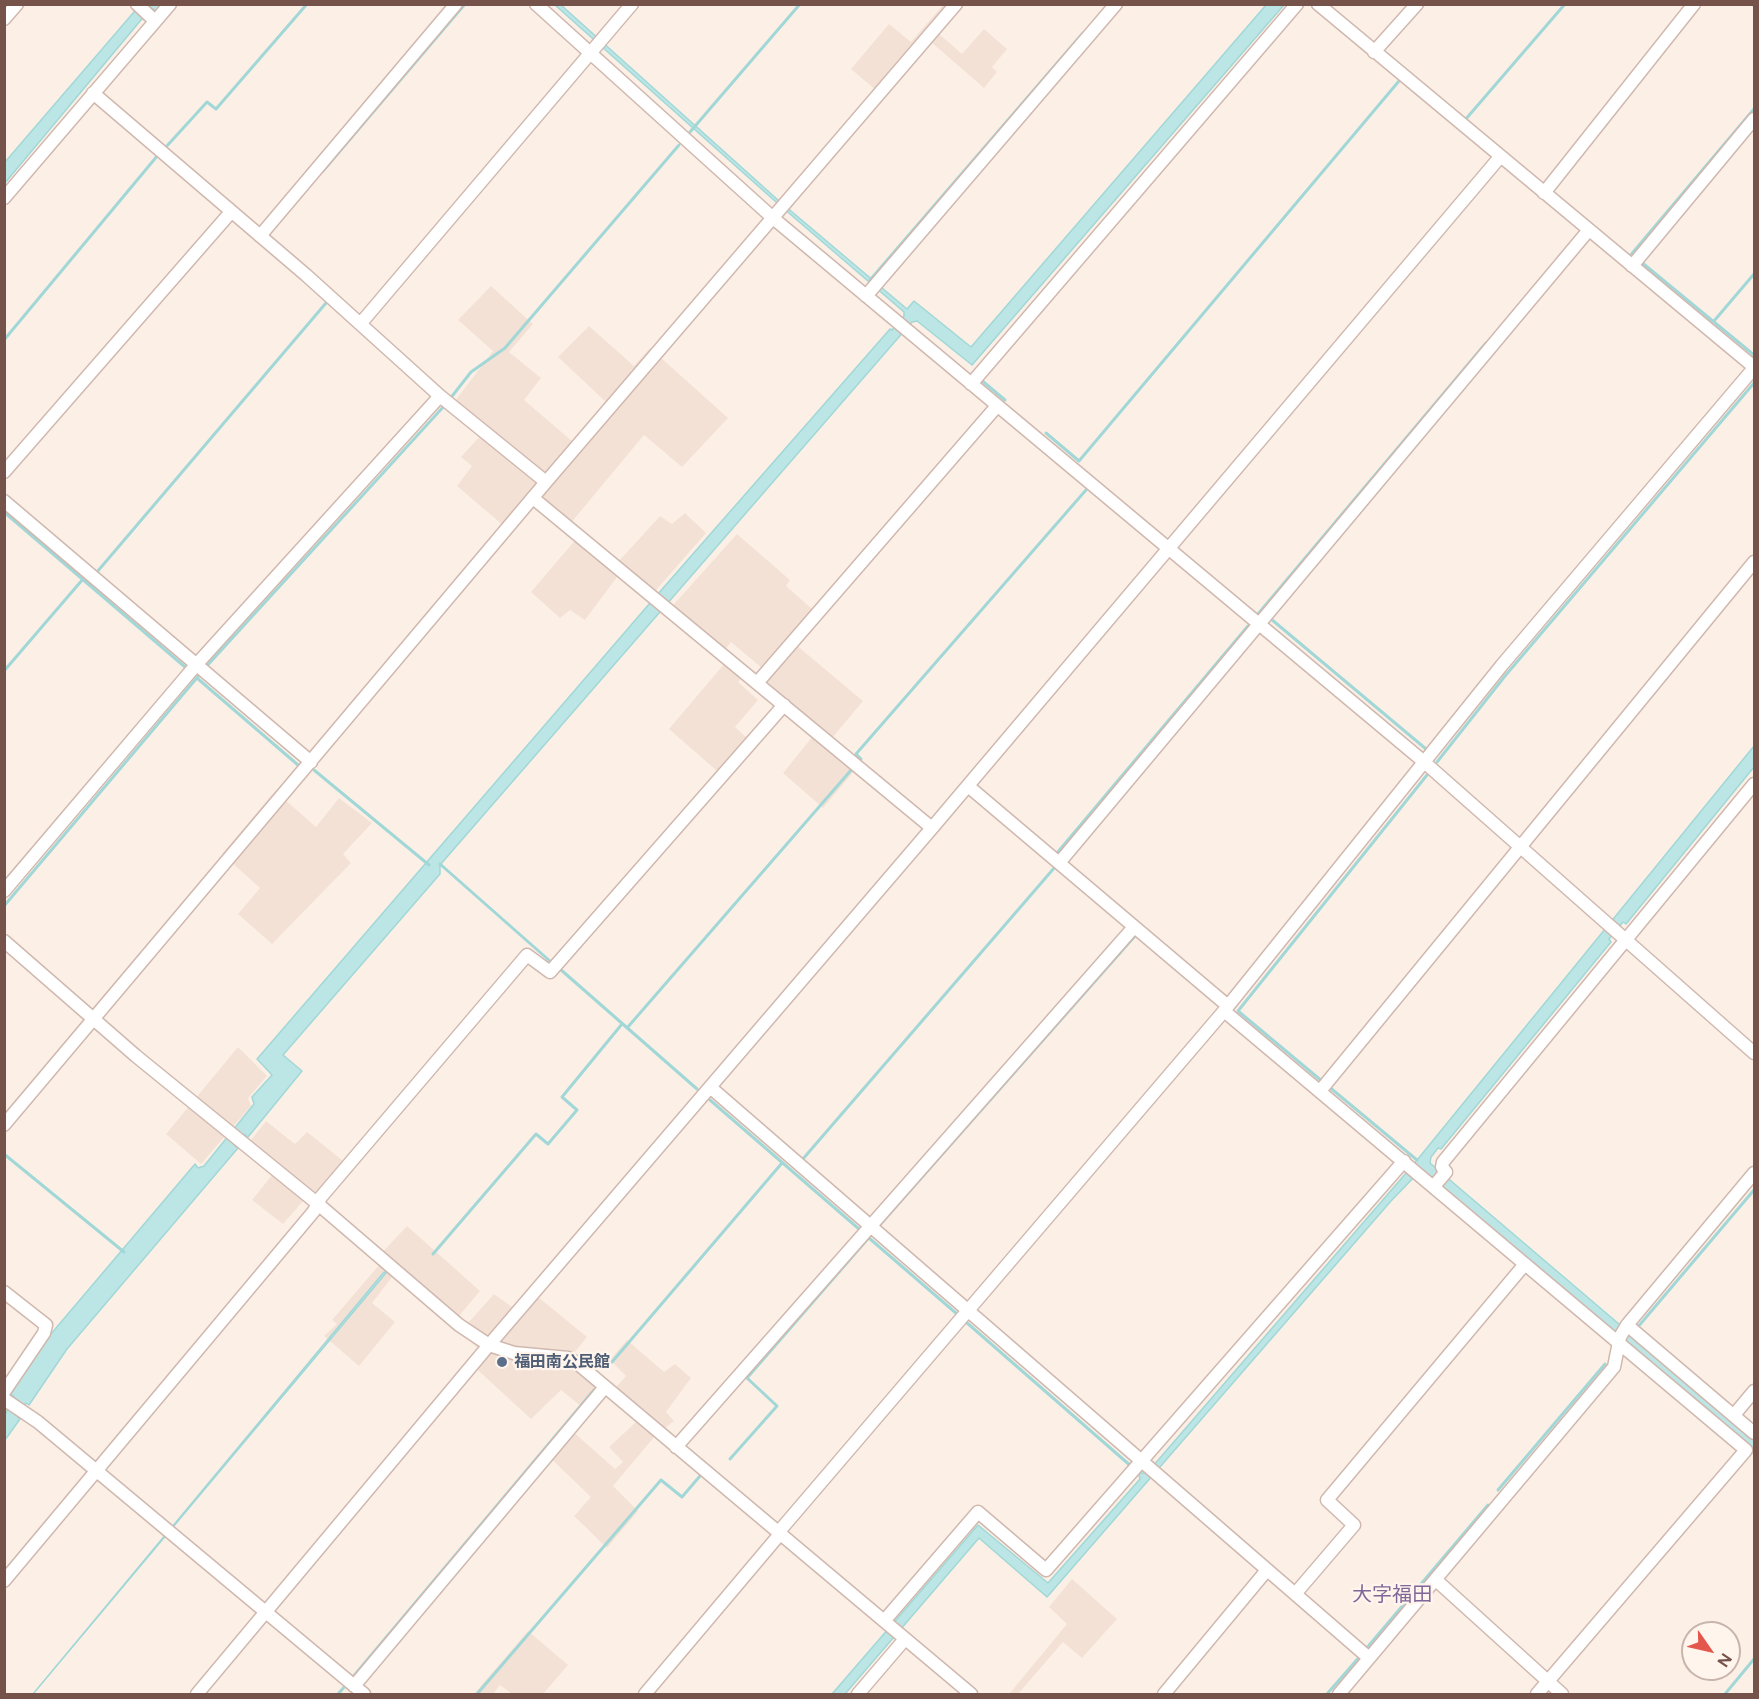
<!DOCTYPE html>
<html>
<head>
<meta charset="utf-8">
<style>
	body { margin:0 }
	#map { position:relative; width:1759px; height:1699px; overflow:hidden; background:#fcf0e6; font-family:Figtree,sans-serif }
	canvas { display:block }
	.frame { position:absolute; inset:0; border:6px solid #75534b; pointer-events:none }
	.north { position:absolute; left:1681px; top:1621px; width:60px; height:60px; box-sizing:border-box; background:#fff5ed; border:2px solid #c8b4ac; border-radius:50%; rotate:124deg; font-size:16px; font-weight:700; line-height:24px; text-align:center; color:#75534b }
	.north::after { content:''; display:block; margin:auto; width:21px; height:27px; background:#e4574d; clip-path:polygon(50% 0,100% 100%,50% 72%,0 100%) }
</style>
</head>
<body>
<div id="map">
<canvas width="1759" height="1699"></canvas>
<div class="frame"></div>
<div class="north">N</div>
</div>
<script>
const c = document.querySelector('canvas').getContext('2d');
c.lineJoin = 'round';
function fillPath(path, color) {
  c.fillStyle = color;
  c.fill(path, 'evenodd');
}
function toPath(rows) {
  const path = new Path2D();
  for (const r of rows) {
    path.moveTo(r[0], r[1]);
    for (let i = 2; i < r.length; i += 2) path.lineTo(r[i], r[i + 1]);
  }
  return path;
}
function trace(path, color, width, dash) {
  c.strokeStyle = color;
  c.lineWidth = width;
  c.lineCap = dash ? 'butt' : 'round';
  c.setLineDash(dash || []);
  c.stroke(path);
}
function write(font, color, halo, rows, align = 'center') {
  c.font = font + ' Figtree,"Noto Sans JP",sans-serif';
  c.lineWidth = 4.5;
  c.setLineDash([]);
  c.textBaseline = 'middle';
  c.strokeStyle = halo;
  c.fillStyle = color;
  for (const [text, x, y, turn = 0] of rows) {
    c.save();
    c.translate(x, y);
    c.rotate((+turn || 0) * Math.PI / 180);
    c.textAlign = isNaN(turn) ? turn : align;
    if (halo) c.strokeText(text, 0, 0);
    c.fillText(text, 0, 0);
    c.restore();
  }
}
fillPath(toPath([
	[943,5,963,5,938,33,962,54,984,29,1007,49,992,67,997,72,984,88,931,42,884,97,851,69,889,24,911,42],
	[491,286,533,324,509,352,541,378,524,400,572,441,606,402,558,357,589,326,634,366,650,348,728,418,682,467,644,435,565,530,534,505,511,532,457,486,472,466,461,457,480,436,449,409,493,351,458,320],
	[685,513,706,533,650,597,620,573,585,620,570,610,560,618,531,592,583,531,619,561,660,516,672,524],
	[737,534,790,580,786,586,820,616,795,644,863,701,832,738,861,763,823,808,783,773,813,736,750,683,762,668,731,642,724,651,748,671,738,682,758,700,735,727,755,745,725,778,669,729,725,663,667,612],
	[275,791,316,827,339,798,372,823,343,854,351,863,272,944,238,914,260,888,222,854],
	[238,1047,267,1076,248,1098,251,1106,201,1164,166,1134],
	[266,1121,295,1144,307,1132,352,1168,325,1202,304,1200,283,1224,252,1200,273,1174,244,1149],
	[407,1226,480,1291,459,1316,468,1323,494,1294,515,1309,532,1292,587,1337,573,1354,603,1382,582,1407,561,1390,531,1419,469,1362,479,1349,393,1276,372,1303,395,1322,359,1366,324,1336,337,1324,332,1320,380,1264,375,1260],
	[627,1340,664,1372,675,1364,691,1378,666,1412,674,1421,655,1436,613,1486,638,1511,607,1548,574,1516,591,1497,544,1452,570,1429,615,1469,623,1462,609,1447,636,1422,607,1397,626,1376,610,1360],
	[1072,1579,1117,1619,1082,1658,1063,1642,1018,1694,1009,1694,1067,1624,1049,1607],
	[528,1631,568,1665,543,1694,512,1694,500,1685,493,1694,474,1694]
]), '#f4e1d5');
const water = toPath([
	[140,5,161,5,156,11,151,8,5,183,5,162,140,5],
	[555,5,561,5,778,200,907,309,914,301,971,347,1266,5,1284,5,972,365,917,321,912,322,440,865,440,874,283,1055,302,1071,248,1137,244,1134,241,1136,234,1145,238,1148,67,1349,29,1405,26,1403,17,1416,20,1419,5,1440,5,1414,15,1398,10,1393,45,1341,195,1164,198,1168,204,1166,254,1104,252,1097,272,1075,257,1059,650,603,890,329,892,330,904,316,904,312,776,202,555,5],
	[1754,746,1754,767,1626,924,1623,922,1609,939,1611,942,1441,1149,1438,1148,1431,1157,1430,1163,1754,1439,1754,1454,1627,1345,1627,1342,1613,1330,1421,1170,1391,1201,1047,1597,979,1538,845,1694,832,1694,978,1525,1048,1583,1140,1479,1139,1475,1128,1465,1130,1463,1141,1473,1146,1473,1153,1466,1413,1165,1754,746],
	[384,1272,386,1273,33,1694,384,1272]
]);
fillPath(water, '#bbe6e5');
trace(water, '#a1d7d7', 1.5);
trace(toPath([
	[1753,4,1754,6],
	[1465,120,1565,4],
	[690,132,800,4],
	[165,148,207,102,216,109,307,4],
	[323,171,465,4],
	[1628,256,1629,257,1754,109],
	[1640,261,1754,355],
	[870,280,1083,33],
	[1714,321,1754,274],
	[4,340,158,155],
	[980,379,1005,400],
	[449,400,471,372,505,348,679,145],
	[1046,433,1079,461,1399,81],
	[4,512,185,667],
	[97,572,326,303],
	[1258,614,1486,343],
	[1271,619,1426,749],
	[205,668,445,405],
	[4,671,83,579],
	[197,678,298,765],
	[861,759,856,754,1086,490],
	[1437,762,1505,676,1754,383],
	[314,770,429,865],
	[1057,853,1248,626],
	[440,864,551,962],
	[4,906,201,673],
	[560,969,697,1089],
	[627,1028,852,769],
	[1323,1082,1238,1011,1427,775],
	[1328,1086,1417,1160],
	[710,1100,859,1229],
	[4,1154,124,1252],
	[802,1160,1055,867],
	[878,1227,1135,936],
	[869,1238,957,1314],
	[433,1254,536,1134,548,1144,577,1110,562,1097,622,1024],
	[966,1322,1132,1467],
	[1637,1328,1754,1190],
	[612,1362,782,1163],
	[730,1459,777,1406,747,1378,872,1234],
	[1498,1490,1605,1364],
	[1365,1650,1488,1505],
	[352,1678,594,1390],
	[338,1694,346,1685],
	[477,1694,661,1480,682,1497,700,1476],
	[1327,1694,1361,1655],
	[1725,1694,1754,1659]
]), '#a1d7d7', 3);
const minor = toPath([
	[137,4,155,21],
	[536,4,773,218,1423,761,1754,1053],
	[1318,4,1754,367],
	[4,19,17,4],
	[1374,52,1417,4],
	[93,93,306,275,440,396,546,482],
	[1544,193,1694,4],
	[4,198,170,4],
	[260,236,456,4],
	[1632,266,1754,119],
	[866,296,1116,4],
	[361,323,632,4],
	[971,384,1297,4],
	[4,472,231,212],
	[533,498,932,828],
	[4,501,311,762],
	[757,683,997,406],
	[968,786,1228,1006],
	[1059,863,1588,231],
	[4,891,196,665,440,396],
	[4,941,136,1056,318,1204,459,1325,489,1345,514,1353,568,1358,577,1363,971,1694],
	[1224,1011,1746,1450,1537,1694],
	[710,1087,1369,1658],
	[1320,1091,1754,562],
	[4,1125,546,482,956,4],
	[1434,1186,1446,1172,1442,1167,1443,1162,1754,784],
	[4,1292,46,1325,44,1333,4,1392],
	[1627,1325,1754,1433],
	[4,1399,38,1422,364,1694],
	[1734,1415,1754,1391],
	[676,1447,1134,927],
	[1436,1580,1562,1694],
	[4,1581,314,1211,321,1197,527,955,550,972,784,705],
	[1295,1594,1354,1525,1327,1500,1525,1264],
	[884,1621,978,1512,1046,1570,1404,1161],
	[354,1686,605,1387],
	[197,1694,489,1345,932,828,1500,157],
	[645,1694,780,1534,782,1528,1224,1011,1502,665,1754,368],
	[858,1694,905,1639],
	[1164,1694,1267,1570],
	[1339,1694,1614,1367,1620,1337,1627,1325,1754,1173]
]);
trace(minor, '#d0b8af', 15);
trace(minor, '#fff', 12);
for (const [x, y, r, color] of [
	[502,1362,6,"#5c6f8a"]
]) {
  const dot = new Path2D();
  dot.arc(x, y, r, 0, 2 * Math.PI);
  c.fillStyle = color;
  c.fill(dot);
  trace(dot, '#fff5ed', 2);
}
write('bold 16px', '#4e5e75', '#fff5ed', [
	["福田南公民館",514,1362]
], 'left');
write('20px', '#806799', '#fff5ed', [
	["大字福田",1392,1595]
]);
</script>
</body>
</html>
